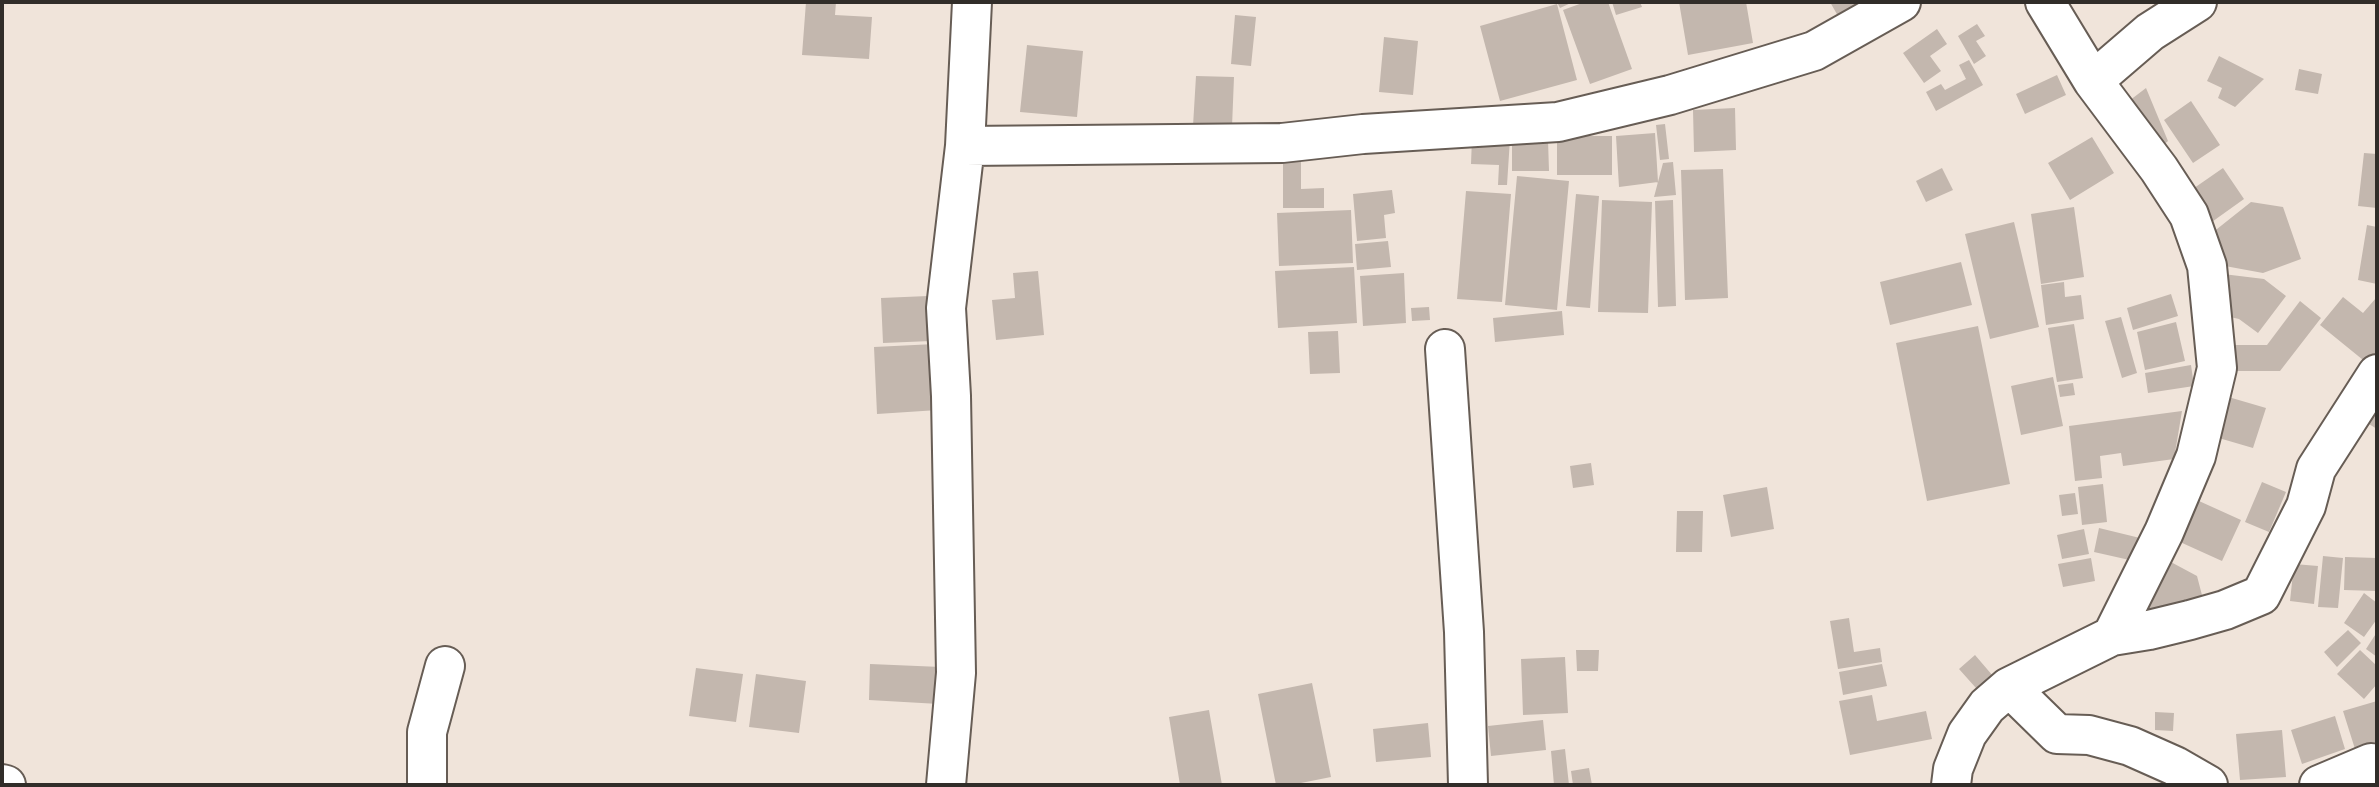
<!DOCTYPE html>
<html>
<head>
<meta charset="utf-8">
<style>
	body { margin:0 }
	#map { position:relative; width:2379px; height:787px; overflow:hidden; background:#f0e4da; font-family:Montserrat,sans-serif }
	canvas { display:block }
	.frame { position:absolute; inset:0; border:4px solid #312d29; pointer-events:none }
</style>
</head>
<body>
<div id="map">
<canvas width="2379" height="787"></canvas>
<div class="frame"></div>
</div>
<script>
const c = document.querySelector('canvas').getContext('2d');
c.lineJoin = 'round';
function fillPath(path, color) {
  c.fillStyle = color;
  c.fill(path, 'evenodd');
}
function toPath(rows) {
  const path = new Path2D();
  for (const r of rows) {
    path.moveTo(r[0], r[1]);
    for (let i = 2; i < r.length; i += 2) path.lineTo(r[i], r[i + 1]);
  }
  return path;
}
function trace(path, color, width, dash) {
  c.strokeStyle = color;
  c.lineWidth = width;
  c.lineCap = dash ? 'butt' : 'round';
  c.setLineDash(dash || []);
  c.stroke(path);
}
fillPath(toPath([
	[806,2,836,2,835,15,872,17,869,59,802,55],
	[1557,2,1573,2,1560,8],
	[1585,2,1608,2,1632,69,1590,84,1563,10],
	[1612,2,1640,2,1642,7,1616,15],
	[1679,2,1746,2,1753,43,1688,55],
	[1830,2,1862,2,1838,16],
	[1557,4,1577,80,1500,101,1480,26],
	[1235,15,1256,17,1251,66,1231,64],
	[1977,24,1985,36,1976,41,1986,56,1974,64,1958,36],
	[1937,29,1947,44,1930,56,1941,71,1924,83,1903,53],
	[1384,37,1418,41,1413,95,1379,92],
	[1027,45,1083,51,1077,117,1020,112],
	[2219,56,2264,79,2235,107,2218,98,2222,88,2207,81],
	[1969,60,1983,85,1936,111,1926,92,1941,84,1945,90,1966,79,1959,65],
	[2299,69,2322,74,2318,94,2295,90],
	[2057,75,2066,95,2025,114,2016,94],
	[1196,76,1234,77,1232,127,1193,126],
	[2146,88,2168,141,2155,152,2121,107],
	[2191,101,2220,145,2193,163,2164,120],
	[1735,108,1736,150,1694,152,1693,110],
	[1665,124,1669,159,1660,160,1656,125],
	[1655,133,1658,182,1619,187,1616,136],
	[1557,136,1612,136,1612,175,1557,175],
	[2092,137,2114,173,2070,200,2048,163],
	[1472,138,1510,139,1507,185,1498,185,1499,165,1471,164],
	[1512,140,1548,140,1549,171,1512,171],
	[2364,153,2377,154,2377,208,2358,206],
	[1283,159,1301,159,1301,189,1324,188,1324,208,1283,208],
	[1673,162,1676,195,1654,197,1663,163],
	[1942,168,1953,190,1926,202,1916,181],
	[2223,168,2244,199,2209,224,2187,193],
	[1723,169,1728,298,1685,300,1681,170],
	[1517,176,1569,181,1557,310,1505,305],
	[1392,190,1395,213,1384,215,1386,238,1357,241,1353,194],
	[1466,191,1511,194,1502,302,1457,299],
	[1576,194,1599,196,1590,308,1566,306],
	[1602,200,1652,202,1648,313,1598,312],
	[1673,200,1676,306,1658,307,1655,201],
	[2251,202,2283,207,2301,259,2263,273,2225,266,2212,233],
	[2074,207,2084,277,2041,284,2031,214],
	[1351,210,1353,263,1279,266,1277,213],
	[2014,222,2039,327,1990,339,1965,234],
	[2367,225,2377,227,2377,284,2358,280],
	[1388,241,1391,267,1357,270,1355,244],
	[1961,262,1972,305,1890,325,1880,282],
	[1354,267,1357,323,1278,328,1275,271],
	[1038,271,1044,335,996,340,992,300,1015,298,1013,273],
	[1404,273,1406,323,1363,326,1360,276],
	[2223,274,2264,279,2286,296,2258,333,2239,319,2230,317],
	[2064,282,2065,297,2081,295,2084,319,2046,325,2041,285],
	[2171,294,2178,316,2133,330,2127,308],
	[928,296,931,341,883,343,881,298],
	[2343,297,2363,313,2376,298,2377,299,2377,352,2368,364,2320,325],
	[2300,301,2321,318,2280,371,2232,371,2232,345,2267,345],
	[1429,307,1430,320,1412,321,1411,308],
	[1562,311,1564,335,1495,342,1493,318],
	[2121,317,2137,373,2122,378,2105,321],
	[2176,322,2185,361,2145,370,2137,332],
	[2074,324,2083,378,2057,382,2048,328],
	[1978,326,2010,484,1927,501,1896,343],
	[1338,331,1340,373,1310,374,1308,332],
	[935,344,938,410,877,414,874,347],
	[2191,365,2194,386,2148,393,2145,373],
	[2053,377,2063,426,2021,435,2011,386],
	[2073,383,2075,395,2060,397,2058,385],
	[2225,396,2266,408,2253,448,2212,436],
	[2377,400,2377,429,2364,421],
	[2182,411,2174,459,2123,466,2121,453,2100,456,2102,478,2075,481,2069,426],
	[1591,463,1594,485,1573,488,1570,466],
	[2262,482,2286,492,2269,532,2245,522],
	[2103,484,2107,522,2082,525,2078,487],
	[1767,487,1774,529,1731,537,1723,495],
	[2075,493,2078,514,2062,516,2059,495],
	[2199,501,2241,520,2222,561,2180,542],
	[1677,511,1703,511,1702,552,1676,552],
	[2099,528,2140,538,2134,561,2094,552],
	[2084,529,2089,554,2062,559,2057,535],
	[2323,556,2343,558,2338,608,2318,607],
	[2345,557,2377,558,2377,591,2344,590],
	[2091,558,2095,581,2063,587,2058,564],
	[2169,561,2197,576,2203,599,2136,618],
	[2294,564,2318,566,2314,604,2290,601],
	[2364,593,2377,603,2377,619,2364,637,2344,623],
	[1849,618,1854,652,1880,648,1882,662,1838,669,1830,621],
	[2348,630,2361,643,2337,667,2324,652],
	[2377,632,2377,657,2366,649],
	[1576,650,1599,650,1598,671,1577,671],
	[2360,650,2377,666,2377,684,2364,699,2337,674],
	[1975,655,1999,683,1984,697,1959,669],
	[1565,657,1568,713,1523,715,1521,659],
	[870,664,941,667,939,704,869,700],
	[1882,664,1887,686,1843,695,1839,672],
	[696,668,743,674,736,722,689,716],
	[756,674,806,681,799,733,749,727],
	[1312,683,1331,777,1291,785,1276,785,1258,694],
	[1872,695,1877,721,1926,711,1932,739,1850,755,1839,701],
	[2377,701,2377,742,2355,749,2343,711],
	[1209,710,1222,785,1180,785,1169,717],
	[2155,712,2174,713,2173,731,2155,730],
	[2335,716,2345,749,2302,764,2291,730],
	[1543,720,1546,750,1491,756,1488,726],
	[1428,723,1431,757,1376,762,1373,729],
	[2282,730,2286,777,2240,780,2236,734],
	[1565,749,1569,785,1554,785,1551,751],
	[1589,768,1592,785,1573,785,1571,771]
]), '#c3b7ae');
const minor = toPath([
	[2093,81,2150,32,2197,2],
	[965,146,1282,143,1363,134,1558,122,1670,95,1814,51,1901,2],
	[1445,349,1464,632,1468,785],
	[2112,636,2149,630,2190,620,2225,610,2261,595,2306,506,2316,469,2377,374],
	[2009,687,2057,734,2089,735,2130,746,2175,766,2208,785],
	[2,784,6,785],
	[427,785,427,732,445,666],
	[946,785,956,673,951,396,946,308,965,146,972,2],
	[1951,785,1953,769,1967,734,1987,706,2009,687,2112,636,2164,532,2196,456,2217,368,2207,266,2189,215,2159,169,2093,81,2045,2],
	[2319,785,2371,763,2377,783]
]);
trace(minor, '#675d55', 42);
trace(minor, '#fff', 38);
</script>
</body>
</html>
